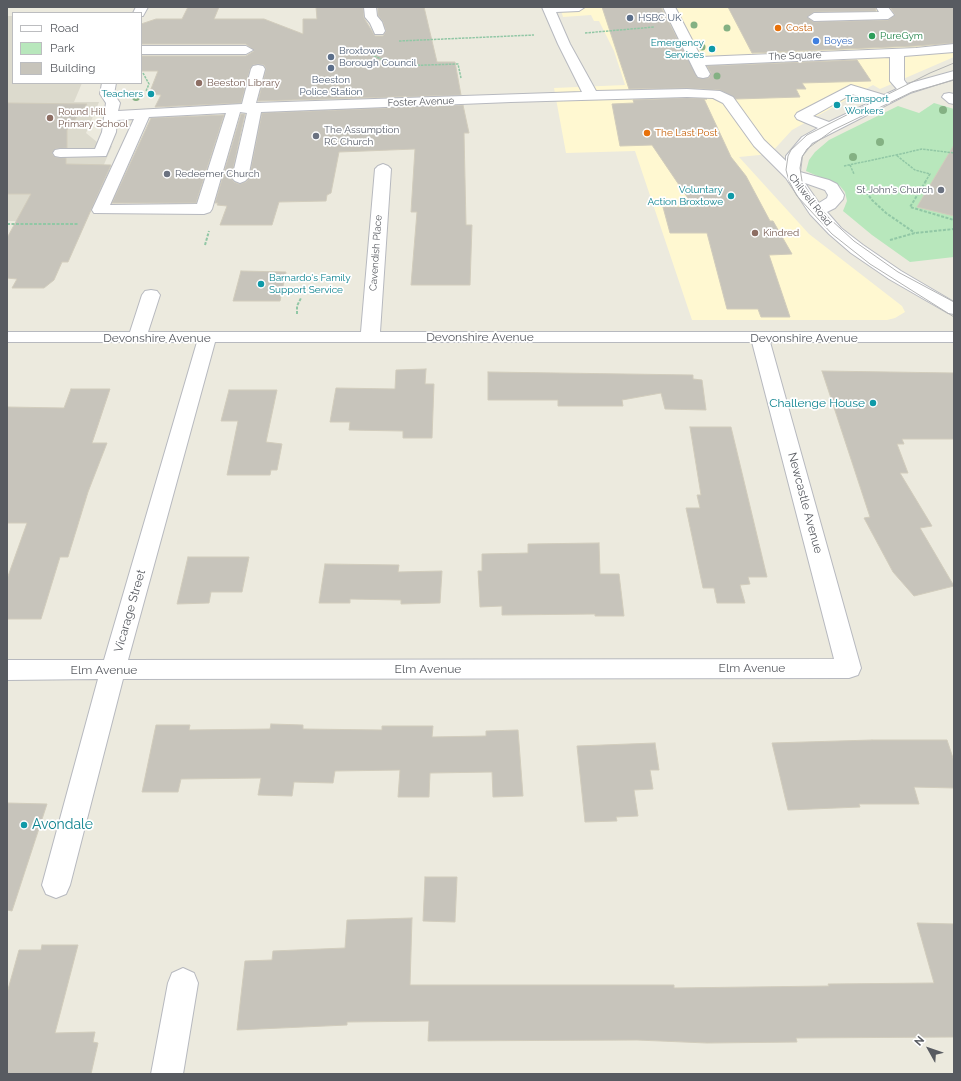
<!DOCTYPE html>
<html>
<head>
<meta charset="utf-8">
<style>
	body { margin:0 }
	#map { position:relative; width:961px; height:1081px; overflow:hidden; background:#eceade; font-family:Raleway,sans-serif }
	canvas { display:block }
	.frame { position:absolute; inset:0; border:8px solid #585b61; pointer-events:none }
	.legend { position:absolute; left:12px; top:12px; width:130px; height:72px; box-sizing:border-box; background:#fff; border:1px solid #bcbdc0; margin:0; padding:5px 7px; list-style:none; font-size:12px; color:#585b61 }
	.legend li { display:flex; align-items:center; gap:8px; height:20px }
	.legend b { width:20px; border:1px solid #bcbdc0 }
	.north { position:absolute; left:909px; top:1029px; width:40px; height:40px; -webkit-text-stroke:3px #fff; paint-order:stroke; rotate:310deg; font-size:11px; font-weight:700; line-height:16px; text-align:center; color:#585b61 }
	.north::after { content:''; display:block; margin:auto; width:14px; height:18px; background:#585b61; clip-path:polygon(50% 0,100% 100%,50% 72%,0 100%) }
</style>
</head>
<body>
<div id="map">
<canvas width="961" height="1081"></canvas>
<div class="frame"></div>
<ul class="legend">
<li><b style="height:5px;background:#fff"></b>Road</li>
<li><b style="height:11px;background:#b8e7bc"></b>Park</li>
<li><b style="height:11px;background:#c7c4bb"></b>Building</li>
</ul>
<div class="north">N</div>
</div>
<script>
const c = document.querySelector('canvas').getContext('2d');
c.lineJoin = 'round';
function fillPath(path, color) {
  c.fillStyle = color;
  c.fill(path, 'evenodd');
}
function toPath(rows) {
  const path = new Path2D();
  for (const r of rows) {
    path.moveTo(r[0], r[1]);
    for (let i = 2; i < r.length; i += 2) path.lineTo(r[i], r[i + 1]);
  }
  return path;
}
function trace(path, color, width, dash) {
  c.strokeStyle = color;
  c.lineWidth = width;
  c.lineCap = dash ? 'butt' : 'round';
  c.setLineDash(dash || []);
  c.stroke(path);
}
function write(font, color, halo, rows, align = 'center') {
  c.font = font + ' Raleway,sans-serif';
  c.lineWidth = 3.5;
  c.setLineDash([]);
  c.textBaseline = 'middle';
  c.strokeStyle = halo;
  c.fillStyle = color;
  for (const [text, x, y, turn = 0] of rows) {
    c.save();
    c.translate(x, y);
    c.rotate((+turn || 0) * Math.PI / 180);
    c.textAlign = isNaN(turn) ? turn : align;
    if (halo) c.strokeText(text, 0, 0);
    c.fillText(text, 0, 0);
    c.restore();
  }
}
fillPath(toPath([
	[560,7,954,7,954,57,880,89,873,85,792,130,770,154,739,157,809,234,902,306,905,312,895,318,887,320,692,320,635,151,566,153,554,88,625,85,614,51,599,21,594,21,591,15,563,17]
]), '#fff8d1');
fillPath(toPath([
	[7,16,13,16,13,83,82,83,74,102,99,102,86,133,97,142,96,146,112,146,79,222,7,221]
]), '#dcdacd');
fillPath(toPath([
	[934,103,954,109,954,257,910,262,872,235,843,211,847,201,845,192,840,186,806,171,809,160,815,152,829,140,845,132,898,106,919,113]
]), '#b8e7bc');
const building = toPath([
	[188,7,219,7,214,19,264,19,303,34,303,19,317,19,316,7,363,7,364,18,375,36,383,36,386,31,383,22,378,15,378,7,424,7,437,62,455,62,461,95,258,101,266,69,264,65,258,64,253,65,250,69,241,103,155,107,161,95,149,94,158,71,141,71,141,56,246,56,254,51,246,44,141,44,141,24,156,19,182,19,188,7],
	[602,7,661,7,698,78,709,78,711,73,707,66,857,60,871,81,802,83,806,89,796,89,800,97,736,99,720,90,687,88,629,89,602,7],
	[728,7,875,7,876,11,814,12,807,17,814,22,888,20,895,15,890,7,954,7,954,43,916,46,752,53,728,7],
	[687,98,707,99,704,99,731,157,746,176,770,221,773,221,792,254,769,255,790,317,761,317,758,309,727,309,707,233,670,233,663,207,694,207,652,145,620,146,612,104,634,103,633,100,687,98],
	[7,103,87,104,67,130,67,148,55,149,52,154,55,157,66,158,66,164,111,165,68,262,62,262,54,280,44,288,12,288,17,279,7,278,7,238,31,194,7,194,7,103],
	[463,105,469,133,464,133,466,225,472,225,470,285,411,285,417,212,411,212,415,149,339,152,331,193,327,195,326,201,279,202,272,225,220,225,227,206,217,205,218,203,215,203,241,114,245,114,231,178,234,182,239,184,246,182,249,178,262,113,463,105],
	[224,115,196,203,112,203,151,118,224,115],
	[954,145,954,216,917,207,954,145],
	[241,271,286,272,280,301,233,301,241,271],
	[426,369,425,384,434,384,432,438,403,438,403,431,349,430,350,422,330,422,336,388,395,389,396,370,426,369],
	[822,371,954,373,954,439,902,439,904,444,897,444,908,473,900,473,932,526,920,528,954,586,914,596,893,572,864,518,870,517,822,371],
	[488,372,693,375,693,379,702,380,706,410,665,409,661,393,622,400,623,406,558,406,558,400,488,400,488,372],
	[71,389,110,389,92,443,107,443,88,492,68,557,60,557,41,619,7,619,7,579,27,523,7,523,7,407,64,408,71,389],
	[229,390,277,390,266,442,282,444,277,470,271,470,270,475,227,475,238,421,221,421,229,390],
	[690,427,731,427,767,577,748,577,750,584,740,585,745,603,717,603,714,588,703,588,686,508,700,508,697,495,701,495,690,427],
	[599,543,600,574,619,574,624,616,595,616,595,614,502,615,502,606,480,607,478,571,482,571,482,554,528,553,528,544,599,543],
	[188,557,249,557,242,592,211,592,209,603,177,604,188,557],
	[325,564,399,565,398,572,442,571,440,603,401,604,401,600,350,599,350,603,319,603,325,564],
	[271,724,303,725,303,729,382,730,382,726,433,726,432,737,486,736,486,731,518,730,523,796,493,797,492,772,430,773,429,797,398,797,400,770,335,771,333,783,294,782,292,796,258,795,261,778,181,779,178,792,142,792,156,725,190,725,189,730,270,729,271,724],
	[872,740,947,740,954,761,954,788,914,787,919,804,859,804,860,807,788,810,772,743,872,740],
	[655,743,659,770,650,770,653,789,634,790,638,816,616,817,617,821,585,822,577,746,655,743],
	[7,803,47,804,12,911,7,910,7,803],
	[425,877,457,877,455,922,423,921,425,877],
	[412,918,410,985,674,985,674,988,829,986,828,984,934,983,917,923,954,924,954,1037,796,1038,797,1042,707,1043,637,1040,428,1041,429,1021,347,1022,347,1025,237,1030,245,961,272,960,273,951,345,948,347,920,412,918],
	[42,945,78,945,55,1033,95,1032,93,1042,98,1043,91,1074,7,1074,7,993,19,950,41,950,42,945]
]);
fillPath(building, '#c7c4bb');
trace(building, '#d1ccbc', 1);
const minor = toPath([
	[136,7,148,7,143,16,141,16,141,13,133,13,136,7],
	[364,7,376,7,377,16,382,22,385,31,383,34,375,34,370,23,365,17,364,7],
	[542,7,585,7,579,11,556,12,570,44,596,91,687,89,720,91,733,97,764,140,786,161,786,156,802,137,818,128,797,119,795,116,797,113,851,85,884,95,897,89,890,81,890,57,705,65,710,74,708,77,703,78,698,77,696,74,663,7,675,7,701,57,916,48,954,44,954,52,904,56,904,80,907,84,954,71,954,79,910,93,812,143,802,156,800,172,829,180,837,184,844,195,843,199,835,208,827,212,841,228,863,245,901,271,954,302,954,314,948,313,889,279,851,253,829,234,810,214,786,178,754,146,723,103,713,98,687,97,511,102,261,112,248,178,245,181,240,183,235,181,232,178,247,113,240,112,212,209,210,212,204,214,94,213,92,210,134,119,117,120,116,132,106,156,60,157,55,156,53,153,55,150,60,149,95,149,102,132,106,103,100,94,102,83,116,83,114,94,120,103,118,111,242,104,251,69,253,66,258,65,263,66,265,69,256,103,582,92,558,44,542,7],
	[852,94,873,101,829,122,813,116,852,94],
	[226,113,197,204,110,205,149,117,226,113],
	[805,183,825,190,828,195,827,198,819,203,805,183],
	[876,7,888,7,894,15,888,19,814,21,808,17,814,13,879,12,876,7],
	[141,46,246,46,253,50,246,54,141,54,141,46],
	[949,93,954,94,954,104,949,103,942,97,944,94,949,93],
	[383,164,388,166,391,169,380,332,954,332,954,342,770,342,861,668,858,675,849,678,123,679,70,885,66,894,56,898,46,894,42,885,98,679,7,680,7,660,104,660,197,342,7,342,7,332,130,332,142,295,145,291,151,290,157,291,160,295,148,332,361,332,375,169,378,166,383,164],
	[215,342,752,342,834,659,128,660,215,342],
	[183,968,194,973,198,983,183,1074,151,1074,168,983,172,973,183,968]
]);
trace(minor, '#b7b9bf', 2);
trace(toPath([
	[585,33,654,27],
	[399,41,534,35],
	[369,48,370,54,397,66,458,64,461,78],
	[143,73,149,84,146,91],
	[850,165,854,174],
	[844,166,896,155],
	[925,182,930,174,915,170,896,155,922,149,954,153]
]), '#91c7a5', 1.5, [2.5, 1]);
trace(toPath([
	[926,181,910,207,954,220],
	[861,185,872,200,886,213,915,233],
	[7,224,78,224],
	[890,240,915,233,954,229],
	[205,245,209,231],
	[297,314,297,306,301,298]
]), '#91c7a5', 2, [3, 1.5]);
fillPath(minor, '#fff');
trace(toPath([
	[954,63,930,73,807,135,791,150,788,156,786,170,789,181,797,196,832,234,870,264,954,317],
	[954,80,912,92,833,130,807,149,802,157,800,168,802,181,813,199,829,218,854,241,898,272,954,302]
]), '#b3b4b4', 1);
c.fillStyle = '#84b183';
for (const [x, y, r] of [
	[694,25,3.5],
	[727,28,3.5],
	[702,47,3.5],
	[717,76,3.5],
	[136,97,4],
	[943,110,4],
	[880,142,4],
	[853,157,4]
]) {
  c.beginPath();
  c.arc(x, y, r, 0, 2 * Math.PI);
  c.fill();
}
for (const [x, y, r, color] of [
	[630,18,4,"#5c6f8a"],
	[778,28,4,"#e8710a"],
	[872,36,4,"#2e9e5b"],
	[816,41,4,"#3f7fe0"],
	[712,49,4,"#0f9aa8"],
	[331,57,4,"#5c6f8a"],
	[331,68,4,"#5c6f8a"],
	[199,83,4,"#8d6e63"],
	[151,94,4,"#0f9aa8"],
	[837,105,4,"#0f9aa8"],
	[50,118,4,"#8d6e63"],
	[647,133,4,"#e8710a"],
	[316,136,4,"#6b7280"],
	[167,174,4,"#6b7280"],
	[941,190,4,"#6b7280"],
	[731,196,4,"#0f9aa8"],
	[755,233,4,"#8d6e63"],
	[261,284,4,"#0f9aa8"],
	[873,403,4,"#0f9aa8"],
	[24,825,4,"#0f9aa8"]
]) {
  const dot = new Path2D();
  dot.arc(x, y, r, 0, 2 * Math.PI);
  c.fillStyle = color;
  c.fill(dot);
  trace(dot, '#fff', 1.5);
}
write('10px', '#4e5e75', '#fff', [
	["HSBC UK",638,18],
	["Broxtowe",339,51],
	["Borough Council",339,63],
	["Beeston",331,80,"center"],
	["Police Station",331,92,"center"]
], 'left');
write('10px', '#c56008', '#fff', [
	["Costa",786,28],
	["The Last Post",655,133]
], 'left');
write('10px', '#27864d', '#fff', [
	["PureGym",880,36]
], 'left');
write('10px', '#366cbe', '#fff', [
	["Boyes",824,41]
], 'left');
write('10px', '#0d838f', '#fff', [
	["Emergency",704,43],
	["Services",704,55],
	["Teachers",143,94],
	["Transport",845,99,"left"],
	["Workers",845,111,"left"],
	["Voluntary",723,190],
	["Action Broxtowe",723,202],
	["Barnardo's Family",269,278,"left"],
	["Support Service",269,290,"left"]
], 'right');
write('10px', '#585b61', '#fff', [
	["The Square",795,56,-2],
	["Foster Avenue",421,102,-2],
	["Chilwell Road",810,200,52],
	["Cavendish Place",376,253,-86]
]);
write('10px', '#785e54', '#fff', [
	["Beeston Library",207,83],
	["Round Hill",58,112],
	["Primary School",58,124],
	["Kindred",763,233]
], 'left');
write('10px', '#5b616d', '#fff', [
	["The Assumption",324,130],
	["RC Church",324,142],
	["Redeemer Church",175,174],
	["St John's Church",933,190,"right"]
], 'left');
write('12px', '#585b61', '#fff', [
	["Devonshire Avenue",480,337],
	["Devonshire Avenue",157,338],
	["Devonshire Avenue",804,338],
	["Newcastle Avenue",805,503,75],
	["Vicarage Street",130,611,-74],
	["Elm Avenue",752,668],
	["Elm Avenue",428,669],
	["Elm Avenue",104,670]
]);
write('12px', '#0d838f', '#fff', [
	["Challenge House",865,403]
], 'right');
write('14px', '#0d838f', '#fff', [
	["Avondale",32,825]
], 'left');
</script>
</body>
</html>
